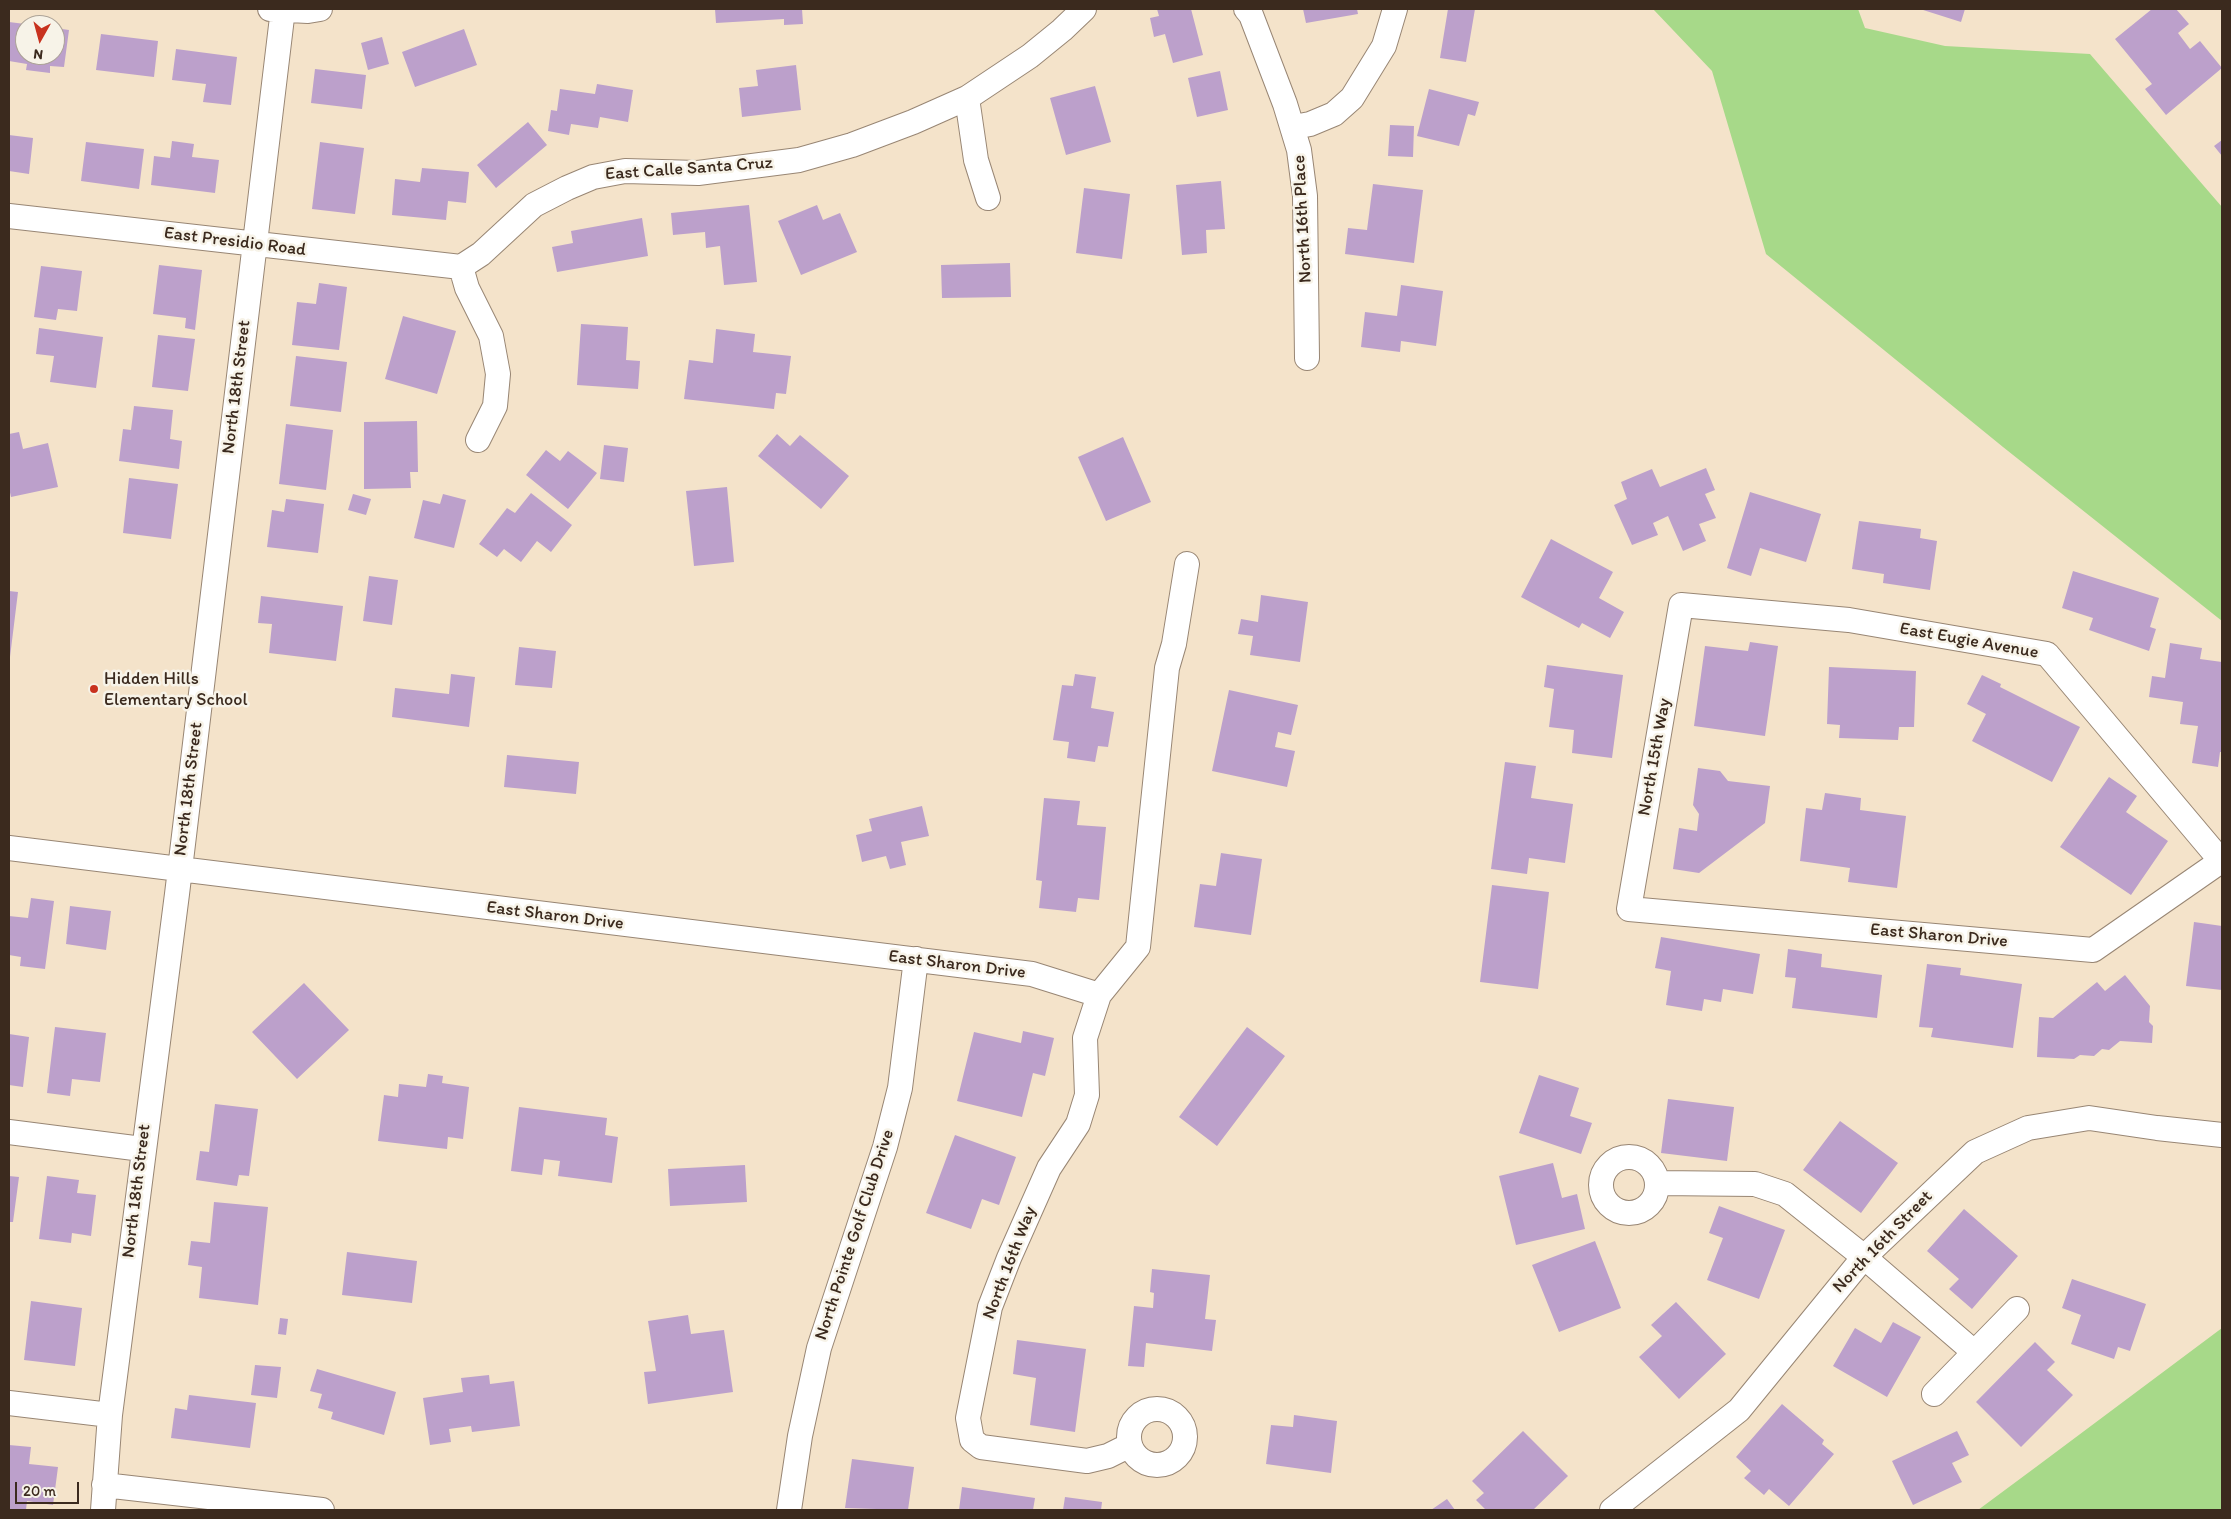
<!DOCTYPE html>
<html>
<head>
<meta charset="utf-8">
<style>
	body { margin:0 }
	#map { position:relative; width:2231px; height:1519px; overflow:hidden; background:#f4e3ca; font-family:Itim,sans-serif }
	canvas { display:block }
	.frame { position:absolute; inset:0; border:10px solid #3b2a1e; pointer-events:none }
	.north { position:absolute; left:15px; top:15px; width:50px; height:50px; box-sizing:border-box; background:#f7f3e8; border:1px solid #aca397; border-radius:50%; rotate:187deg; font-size:14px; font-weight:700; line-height:20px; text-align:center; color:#3b2a1e }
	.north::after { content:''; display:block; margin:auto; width:18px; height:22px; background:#c8321e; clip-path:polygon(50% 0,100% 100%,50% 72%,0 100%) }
	.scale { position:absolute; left:15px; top:1482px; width:64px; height:22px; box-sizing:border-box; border:2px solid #3b2a1e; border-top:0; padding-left:6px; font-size:15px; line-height:18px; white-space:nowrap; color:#3b2a1e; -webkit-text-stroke:4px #f7f3e8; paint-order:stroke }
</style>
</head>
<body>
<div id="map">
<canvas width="2231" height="1519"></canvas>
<div class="frame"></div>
<div class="north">N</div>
<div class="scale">20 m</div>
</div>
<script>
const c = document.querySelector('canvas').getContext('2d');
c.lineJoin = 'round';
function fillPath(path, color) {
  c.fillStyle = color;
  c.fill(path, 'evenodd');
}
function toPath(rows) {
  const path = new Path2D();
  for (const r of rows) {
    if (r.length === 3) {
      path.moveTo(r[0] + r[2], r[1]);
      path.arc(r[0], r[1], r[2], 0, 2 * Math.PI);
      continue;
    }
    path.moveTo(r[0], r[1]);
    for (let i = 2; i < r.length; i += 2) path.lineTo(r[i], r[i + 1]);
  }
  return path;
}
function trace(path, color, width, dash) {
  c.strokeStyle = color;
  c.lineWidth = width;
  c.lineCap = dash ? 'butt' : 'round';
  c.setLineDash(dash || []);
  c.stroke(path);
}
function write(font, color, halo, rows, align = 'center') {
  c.font = font + ' Itim,sans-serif';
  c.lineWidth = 5;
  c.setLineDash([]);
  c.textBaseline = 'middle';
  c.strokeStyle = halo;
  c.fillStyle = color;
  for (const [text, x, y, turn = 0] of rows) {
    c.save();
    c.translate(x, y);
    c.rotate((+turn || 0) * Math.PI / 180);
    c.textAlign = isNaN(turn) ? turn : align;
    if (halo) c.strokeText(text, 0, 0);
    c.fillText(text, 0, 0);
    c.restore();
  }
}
fillPath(toPath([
	[1653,9,1858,9,1865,28,1945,46,2090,54,2222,207,2222,621,2003,447,1766,254,1712,71],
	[2222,1328,2222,1510,1978,1510,2036,1467]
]), '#a7d989');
fillPath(toPath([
	[715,9,802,9,803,24,784,25,784,19,716,23],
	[1157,9,1191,9,1203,55,1173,63,1165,34,1154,37,1150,18,1159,16],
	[1303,9,1357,9,1358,14,1306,23],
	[1448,9,1475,9,1466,62,1440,58],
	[1920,9,1965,9,1961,22],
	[2152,9,2176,9,2189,24,2178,33,2190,49,2200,41,2222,68,2166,115,2145,89,2152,84,2115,39],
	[9,22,25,24,25,55,55,55,55,28,69,30,64,67,50,66,50,73,26,70,27,64,9,61],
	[464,29,477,65,415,87,402,52],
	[101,34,158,41,154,77,96,70],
	[382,37,389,64,368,70,361,43],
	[176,49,237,57,231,105,203,102,206,84,172,80],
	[796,65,801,110,742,117,739,88,758,86,756,70],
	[315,69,366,75,362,109,311,103],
	[1220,71,1228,110,1197,117,1188,78],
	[597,84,633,90,628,122,600,117,598,128,571,124,569,135,548,131,551,110,557,111,560,89,595,94],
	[1095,86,1111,142,1066,155,1050,98],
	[1429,89,1479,102,1475,116,1468,114,1459,146,1417,136],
	[528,122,547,145,496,188,477,165],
	[1390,125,1414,126,1413,157,1388,156],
	[9,135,33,138,29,174,9,171],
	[2222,140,2222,156,2214,146],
	[172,141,194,144,192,157,219,160,215,193,151,185,154,156,170,158],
	[86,142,144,149,139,189,81,181],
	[320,142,364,148,355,214,312,209],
	[422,168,469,172,466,203,448,201,446,220,392,215,395,179,420,182],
	[1221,181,1225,229,1206,230,1207,253,1182,255,1176,185],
	[1373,184,1423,190,1414,263,1345,254,1348,228,1367,230],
	[1084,188,1130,194,1122,259,1076,253],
	[749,205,757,282,724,285,720,246,706,248,705,232,673,235,671,213],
	[817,205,823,220,840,213,857,252,801,275,778,221],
	[642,218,648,256,557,272,552,247,573,243,571,231],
	[1010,263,1011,297,942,298,941,265],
	[159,265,202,270,195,330,185,328,186,318,153,314],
	[41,266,82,271,77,311,58,309,56,320,34,317],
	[319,283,347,287,339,350,292,345,297,302,316,304],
	[1401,285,1443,291,1436,346,1401,341,1400,352,1361,347,1365,312,1397,316],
	[403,316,456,331,437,394,385,379],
	[581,324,628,327,626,360,640,361,638,389,577,385],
	[39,328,103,337,96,388,50,382,54,356,36,354],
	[716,329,755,334,753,352,791,356,786,394,776,393,774,409,684,399,689,360,713,363],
	[158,335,195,339,188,391,152,387],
	[296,356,347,362,341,412,290,406],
	[134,406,173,410,170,439,182,441,179,469,119,461,123,429,131,430],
	[417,421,418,472,410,472,411,488,364,489,364,422],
	[286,424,333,430,326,490,279,484],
	[19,432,23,449,48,443,58,487,11,497,9,488,9,434],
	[777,434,790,446,800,435,849,476,821,509,758,456],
	[1123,437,1151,502,1106,521,1078,457],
	[604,445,628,448,624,482,600,479],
	[546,450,560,461,568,451,597,473,568,509,526,475],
	[1706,468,1715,490,1705,494,1716,518,1699,524,1706,541,1683,551,1668,516,1653,523,1658,535,1632,545,1614,505,1627,499,1621,482,1652,469,1660,487],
	[129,478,178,484,171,539,123,533],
	[727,487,734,562,694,566,686,491],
	[1750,492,1821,514,1806,562,1760,548,1751,576,1727,568],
	[531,493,572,525,551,552,537,541,521,562,504,549,497,557,479,544,507,508,515,513],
	[353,494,371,499,366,515,348,510],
	[443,494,466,500,454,548,414,538,423,500,440,504],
	[286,499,324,504,318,553,267,547,272,510,284,512],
	[1859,521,1921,529,1920,538,1937,541,1930,590,1883,583,1884,574,1852,569],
	[1551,539,1613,572,1599,598,1624,612,1610,638,1582,623,1579,628,1521,597],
	[2073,571,2159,598,2150,627,2156,629,2149,651,2089,630,2093,618,2062,608],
	[369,576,398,580,392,625,363,621],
	[9,591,18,592,10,657,9,657],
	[1261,595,1308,602,1300,662,1250,655,1253,636,1238,634,1241,619,1258,622],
	[261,596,343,606,336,661,269,653,272,624,258,623],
	[1750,642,1778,646,1765,736,1694,726,1705,646,1748,651],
	[2170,643,2202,648,2200,659,2222,662,2222,752,2220,752,2218,767,2192,763,2198,726,2180,724,2183,702,2149,697,2152,676,2165,678],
	[519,647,556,651,552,688,515,685],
	[1547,665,1623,675,1612,758,1572,753,1574,730,1549,727,1554,689,1544,687],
	[1829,667,1916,671,1914,727,1899,727,1898,740,1839,738,1840,725,1827,724],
	[451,674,475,677,469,727,392,717,395,688,449,694],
	[1075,674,1096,677,1091,708,1114,712,1108,747,1098,746,1095,762,1067,758,1069,742,1053,740,1062,685,1073,686],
	[1982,675,2001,684,2000,687,2080,727,2052,782,1972,741,1986,714,1967,704],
	[1229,690,1298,705,1291,735,1278,732,1275,747,1295,751,1287,787,1212,771],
	[507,755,579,762,576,794,504,787],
	[1505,762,1536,766,1531,798,1573,804,1565,863,1529,858,1527,874,1491,869],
	[1698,768,1720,771,1728,781,1770,786,1765,823,1699,873,1673,869,1679,828,1697,831,1699,814,1693,805],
	[2109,777,2137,796,2126,812,2168,841,2131,895,2060,847],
	[1825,793,1861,798,1860,810,1906,816,1897,888,1848,882,1850,868,1800,861,1806,808,1822,810],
	[1044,798,1080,801,1077,825,1106,827,1099,900,1078,898,1076,912,1039,908,1042,881,1036,880],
	[922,806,929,836,901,842,906,865,890,869,886,856,862,862,856,835,872,831,869,819],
	[1221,853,1262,859,1251,935,1194,927,1200,884,1216,886],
	[1492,885,1549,892,1538,989,1480,982],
	[31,898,54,901,45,969,20,966,21,957,9,955,9,916,28,918],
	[70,906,111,911,106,950,66,944],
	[2194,922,2222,926,2222,990,2186,986],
	[1661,937,1760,954,1753,994,1723,989,1721,1002,1704,999,1702,1011,1666,1005,1671,971,1655,968],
	[1788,949,1822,954,1821,967,1882,975,1877,1018,1792,1008,1796,978,1785,977],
	[1927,964,1961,968,1960,975,2022,984,2013,1048,1931,1037,1933,1028,1919,1027],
	[2125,975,2150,1006,2149,1022,2153,1026,2152,1043,2120,1041,2109,1050,2102,1049,2094,1056,2080,1055,2074,1059,2037,1057,2039,1017,2053,1018,2097,982,2105,991],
	[304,983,349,1030,297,1079,252,1032],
	[55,1027,106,1033,100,1082,72,1079,70,1096,47,1093],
	[1247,1027,1285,1056,1217,1146,1179,1117],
	[1023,1031,1054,1038,1045,1076,1033,1073,1022,1117,957,1101,974,1032,1021,1043],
	[9,1034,29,1037,23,1087,9,1085],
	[428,1074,443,1076,442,1083,469,1087,463,1139,448,1137,447,1149,378,1141,384,1095,398,1097,399,1084,426,1087],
	[1539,1075,1579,1088,1570,1116,1592,1123,1581,1154,1519,1133],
	[1668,1099,1734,1107,1727,1161,1661,1153],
	[215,1104,258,1109,249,1176,239,1175,237,1186,196,1180,200,1151,209,1152],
	[519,1107,607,1118,605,1135,618,1137,612,1183,558,1176,560,1161,544,1159,542,1175,511,1171],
	[1840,1121,1898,1163,1861,1213,1803,1170],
	[955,1135,1016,1157,999,1205,982,1199,971,1229,926,1213],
	[1553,1163,1562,1198,1577,1194,1585,1229,1516,1245,1499,1176],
	[745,1165,747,1202,670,1206,668,1169],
	[9,1176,19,1177,13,1222,9,1222],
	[47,1176,79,1180,77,1193,96,1195,91,1236,72,1233,71,1243,39,1239],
	[214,1202,268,1207,258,1305,199,1298,202,1267,188,1265,191,1241,210,1243],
	[1719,1206,1785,1230,1759,1299,1707,1280,1723,1238,1709,1233],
	[1964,1209,2018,1256,1972,1309,1949,1289,1959,1279,1927,1251],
	[1595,1241,1621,1308,1559,1332,1532,1265],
	[347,1252,417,1261,412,1303,342,1295],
	[1152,1269,1210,1275,1205,1319,1216,1320,1212,1351,1146,1343,1144,1367,1128,1366,1134,1306,1153,1308,1154,1293,1150,1292],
	[2072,1279,2146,1304,2130,1351,2118,1347,2114,1359,2071,1344,2081,1315,2062,1308],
	[31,1301,82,1308,75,1366,24,1360],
	[1676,1302,1726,1354,1679,1399,1639,1357,1662,1336,1651,1325],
	[688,1315,691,1334,724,1330,733,1392,648,1404,644,1372,656,1371,648,1321],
	[280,1318,288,1319,286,1335,278,1334],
	[1893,1322,1921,1337,1887,1397,1833,1366,1855,1328,1881,1343],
	[1017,1340,1086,1349,1075,1432,1030,1425,1036,1378,1013,1374],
	[2035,1342,2055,1362,2047,1370,2073,1395,2021,1447,1976,1402],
	[255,1365,281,1367,277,1398,251,1395],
	[317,1369,396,1392,384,1435,331,1419,333,1412,318,1408,322,1394,310,1391],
	[489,1375,490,1384,514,1381,520,1426,472,1432,471,1426,449,1429,451,1442,430,1445,423,1398,463,1392,461,1378],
	[189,1395,256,1403,250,1448,171,1438,175,1408,187,1410],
	[1782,1404,1824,1440,1822,1444,1834,1454,1789,1506,1769,1489,1764,1495,1744,1478,1751,1471,1736,1457],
	[1294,1415,1337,1421,1331,1473,1266,1464,1271,1425,1293,1427],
	[1523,1431,1568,1476,1533,1510,1486,1510,1476,1500,1484,1493,1472,1481],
	[1957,1431,1969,1455,1952,1463,1962,1482,1913,1505,1892,1461],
	[9,1445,31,1447,29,1464,58,1467,53,1505,27,1501,26,1510,9,1510],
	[852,1459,914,1467,908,1510,845,1508],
	[962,1487,1035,1498,1033,1510,959,1510],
	[1065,1497,1102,1502,1101,1510,1063,1510],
	[1447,1499,1455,1510,1431,1510]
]), '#bca0cb');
const minor = toPath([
	[270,9,308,11,320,9],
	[1246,9,1251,15,1285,104,1299,150,1305,196,1307,358],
	[967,98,976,160,988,198],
	[1294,127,1310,124,1334,114,1352,98,1384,46,1395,9],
	[9,216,461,267],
	[461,267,481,254,534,205,567,188,593,177,625,171,698,173,799,160,852,145,913,122,967,98,1030,56,1062,30,1084,9],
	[461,267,467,288,491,336,498,374,495,406,478,440],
	[9,848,1032,974,1099,995],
	[2221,861,2093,950,1629,909,1681,605,1849,620,2047,654,2222,862],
	[9,1132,142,1149],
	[1629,1185,28],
	[1658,1183,1755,1184,1785,1194,1864,1257,1974,1352],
	[1934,1394,2017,1309],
	[9,1403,110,1415],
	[1157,1437,28],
	[1130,1445,1108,1456,1087,1461,981,1447,972,1440,968,1418,990,1307,1009,1258,1049,1168,1078,1124,1087,1095,1085,1038,1099,995,1138,947,1167,668,1174,644,1187,564],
	[104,1485,322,1510],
	[103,1510,110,1415,177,894,283,9],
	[789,1510,800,1436,819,1348,885,1147,900,1088,916,959],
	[1612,1510,1739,1410,1864,1257,1975,1152,2028,1128,2089,1118,2157,1128,2222,1135]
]);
trace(minor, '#988674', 26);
trace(minor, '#fff', 24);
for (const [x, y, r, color] of [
	[94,689,5,"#c8321e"]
]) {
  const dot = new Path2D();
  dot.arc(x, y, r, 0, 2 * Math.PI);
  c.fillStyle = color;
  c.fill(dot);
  trace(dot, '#f7f3e8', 2);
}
write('18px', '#3b2a1e', '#f7f3e8', [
	["East Calle Santa Cruz",689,169,-4],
	["North 16th Place",1303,219,-93],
	["East Presidio Road",235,242,7],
	["North 18th Street",237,387,-83],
	["East Eugie Avenue",1969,641,10],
	["North 15th Way",1655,757,-80],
	["North 18th Street",189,789,-83],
	["East Sharon Drive",555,916,7],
	["East Sharon Drive",1939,936,5],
	["East Sharon Drive",957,965,7],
	["North 18th Street",137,1191,-83],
	["North Pointe Golf Club Drive",855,1235,-72],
	["North 16th Street",1883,1242,-46],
	["North 16th Way",1010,1263,-69]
]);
write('18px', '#3b2a1e', '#f7f3e8', [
	["Hidden Hills",104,679],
	["Elementary School",104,700]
], 'left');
</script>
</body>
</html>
